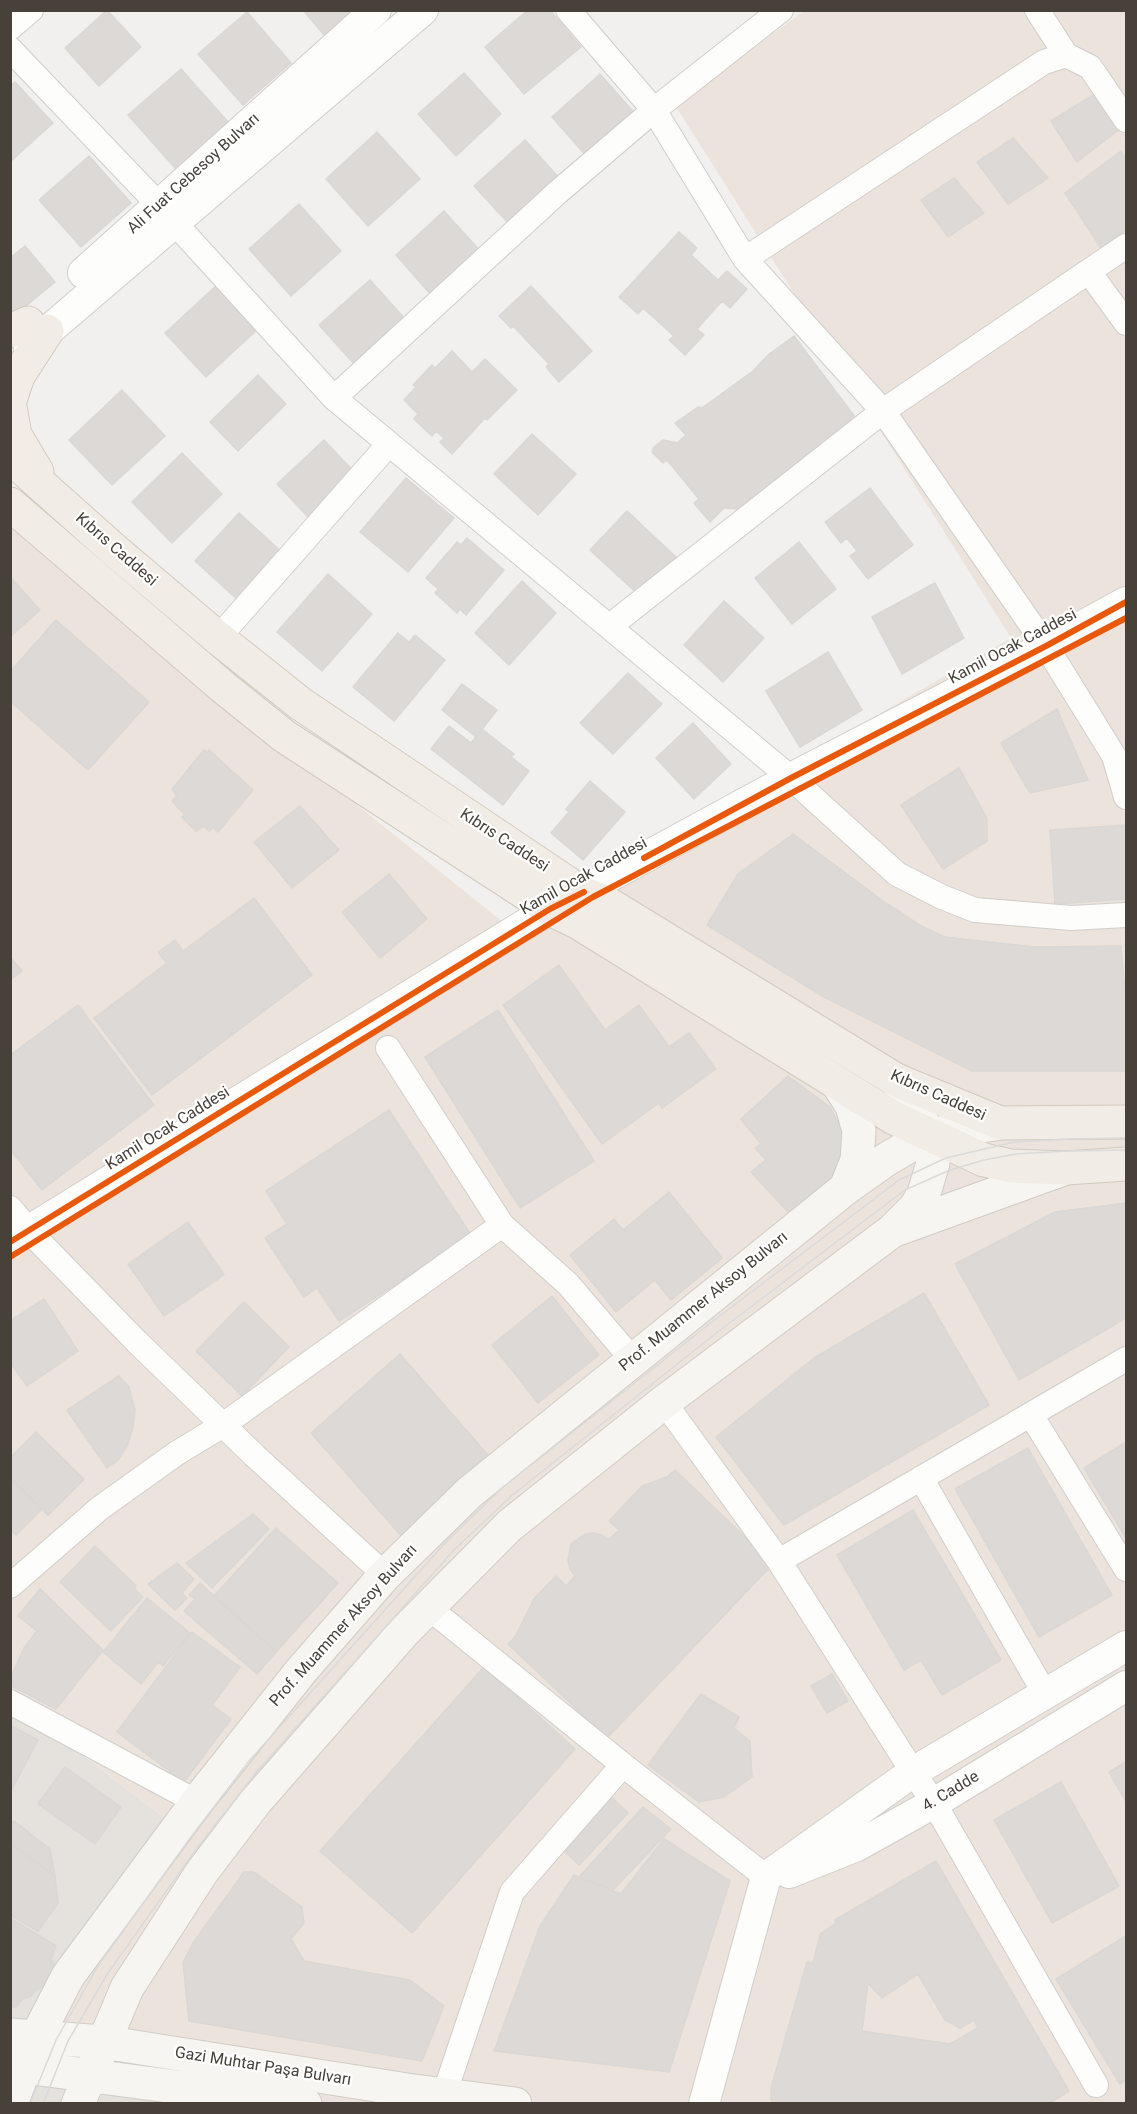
<!DOCTYPE html>
<html>
<head>
<meta charset="utf-8">
<style>
	body { margin:0 }
	#map { position:relative; width:1137px; height:2114px; overflow:hidden; background:#f2f0ee; font-family:Roboto,sans-serif }
	canvas { display:block }
	.frame { position:absolute; inset:0; border:12px solid #48413a; pointer-events:none }
</style>
</head>
<body>
<div id="map">
<canvas width="1137" height="2114"></canvas>
<div class="frame"></div>
</div>
<script>
const c = document.querySelector('canvas').getContext('2d');
c.lineJoin = 'round';
function fillPath(path, color) {
  c.fillStyle = color;
  c.fill(path, 'evenodd');
}
function toPath(rows) {
  const path = new Path2D();
  for (const r of rows) {
    path.moveTo(r[0], r[1]);
    for (let i = 2; i < r.length; i += 2) path.lineTo(r[i], r[i + 1]);
  }
  return path;
}
function trace(path, color, width, dash) {
  c.strokeStyle = color;
  c.lineWidth = width;
  c.lineCap = dash ? 'butt' : 'round';
  c.setLineDash(dash || []);
  c.stroke(path);
}
function write(font, color, halo, rows, align = 'center') {
  c.font = font + ' Roboto,sans-serif';
  c.lineWidth = 4.5;
  c.setLineDash([]);
  c.textBaseline = 'middle';
  c.strokeStyle = halo;
  c.fillStyle = color;
  for (const [text, x, y, turn = 0] of rows) {
    c.save();
    c.translate(x, y);
    c.rotate((+turn || 0) * Math.PI / 180);
    c.textAlign = isNaN(turn) ? turn : align;
    if (halo) c.strokeText(text, 0, 0);
    c.fillText(text, 0, 0);
    c.restore();
  }
}
fillPath(toPath([
	[10,1699,171,1823,252,2103,11,2103]
]), '#e5e1dd');
fillPath(toPath([
	[804,11,1126,11,1126,2103,252,2104,24,2067,171,1823,11,1699,10,526,509,927,1011,638,675,105]
]), '#ece3dc');
const building = toPath([
	[107,10,141,47,99,86,65,48,107,10],
	[303,10,355,10,325,36,303,10],
	[528,10,550,10,581,47,524,94,485,47,528,10],
	[247,12,291,63,243,105,198,54,247,12],
	[181,69,229,123,176,169,128,115,181,69],
	[464,73,501,114,456,156,418,114,464,73],
	[600,74,637,116,589,159,552,117,600,74],
	[15,82,53,123,10,162,10,86,15,82],
	[1095,94,1120,129,1077,162,1051,121,1095,94],
	[377,132,420,179,368,226,326,179,377,132],
	[1013,138,1048,178,1008,204,977,162,1013,138],
	[525,140,561,180,511,226,474,186,525,140],
	[1121,151,1126,160,1126,230,1101,248,1065,193,1121,151],
	[89,156,131,203,81,247,39,200,89,156],
	[954,178,984,213,948,237,921,200,954,178],
	[299,204,341,251,291,296,249,249,299,204],
	[444,211,482,253,433,297,396,255,444,211],
	[679,232,697,248,691,255,718,280,727,271,747,289,730,308,722,301,697,329,704,335,685,355,669,340,674,336,643,308,638,314,619,297,679,232],
	[25,246,55,282,10,319,10,258,25,246],
	[370,280,406,320,355,365,319,325,370,280],
	[218,284,259,328,206,377,165,333,218,284],
	[531,286,592,351,559,382,546,367,549,364,513,326,511,328,499,316,531,286],
	[794,336,858,421,838,440,826,441,740,509,724,508,710,522,694,503,699,499,667,460,663,463,652,452,654,447,663,440,677,443,686,435,675,423,698,407,702,408,753,371,768,355,794,336],
	[452,351,472,372,485,359,517,390,487,420,485,418,452,454,440,442,444,438,436,431,432,436,414,419,418,414,404,400,416,387,413,385,432,365,435,368,452,351],
	[258,375,286,404,238,451,210,422,258,375],
	[122,390,165,436,112,485,69,440,122,390],
	[532,434,576,474,538,515,494,474,532,434],
	[324,440,356,474,309,518,277,484,324,440],
	[182,453,222,494,172,543,132,502,182,453],
	[406,478,454,518,408,572,360,532,406,478],
	[870,488,913,545,868,579,850,556,857,551,847,538,841,543,825,522,870,488],
	[627,511,678,559,642,598,590,550,627,511],
	[239,513,283,553,239,601,195,561,239,513],
	[467,538,504,570,466,615,460,609,457,613,435,593,438,589,426,578,457,542,461,545,467,538],
	[799,542,836,589,792,624,755,578,799,542],
	[328,574,372,614,322,671,277,632,328,574],
	[10,577,40,610,10,637,10,577],
	[522,581,556,613,509,665,475,633,522,581],
	[935,583,964,638,902,674,872,617,935,583],
	[724,601,764,638,723,682,684,645,724,601],
	[56,620,149,702,88,770,10,701,10,672,56,620],
	[398,633,409,642,415,635,445,660,394,721,353,687,398,633],
	[828,652,862,710,800,747,766,691,828,652],
	[628,673,662,704,613,754,580,723,628,673],
	[462,684,497,710,476,737,442,710,462,684],
	[1057,709,1088,780,1030,793,1001,743,1057,709],
	[693,723,731,764,694,799,656,758,693,723],
	[449,726,471,743,482,729,514,754,511,757,529,771,503,805,431,749,449,726],
	[204,750,207,752,209,750,253,790,218,832,213,828,209,831,204,826,196,831,182,817,185,815,172,801,177,796,172,789,204,750],
	[959,768,987,818,987,841,943,869,901,805,959,768],
	[590,781,625,812,583,860,551,833,569,812,566,809,590,781],
	[300,806,339,850,292,888,254,842,300,806],
	[1126,825,1126,899,1055,904,1050,830,1126,825],
	[793,834,886,903,921,926,945,937,1035,947,1121,946,1126,1006,1126,1071,972,1071,824,997,707,925,738,874,793,834],
	[389,874,427,919,380,958,342,912,389,874],
	[254,898,312,975,152,1095,94,1018,167,963,158,952,175,940,183,951,254,898],
	[10,957,22,971,10,980,10,957],
	[559,965,605,1030,639,1005,669,1047,689,1033,716,1069,662,1108,659,1103,602,1144,503,1005,559,965],
	[78,1005,154,1105,42,1190,10,1149,10,1055,78,1005],
	[498,1010,594,1161,520,1208,425,1057,498,1010],
	[788,1076,830,1107,841,1128,843,1149,839,1167,820,1191,789,1213,751,1172,766,1160,755,1148,761,1144,741,1119,788,1076],
	[389,1110,471,1235,339,1321,317,1288,304,1297,265,1238,287,1224,266,1191,389,1110],
	[669,1192,722,1258,671,1300,655,1280,616,1312,570,1255,614,1219,623,1230,669,1192],
	[1126,1203,1126,1318,1019,1380,955,1264,1055,1212,1126,1203],
	[188,1222,224,1275,164,1316,128,1264,188,1222],
	[924,1293,989,1405,784,1525,716,1437,814,1358,924,1293],
	[552,1296,599,1355,538,1403,492,1345,552,1296],
	[44,1299,78,1351,27,1386,10,1362,10,1321,44,1299],
	[244,1302,289,1347,242,1396,196,1351,244,1302],
	[400,1354,493,1461,404,1539,311,1433,400,1354],
	[119,1376,129,1387,135,1410,133,1428,127,1446,118,1460,107,1468,67,1410,119,1376],
	[36,1432,84,1479,48,1515,10,1478,10,1458,36,1432],
	[1126,1442,1126,1538,1084,1468,1126,1442],
	[1028,1448,1112,1595,1039,1637,955,1489,1028,1448],
	[675,1470,773,1564,607,1738,508,1644,515,1637,534,1599,556,1576,566,1586,575,1576,570,1569,568,1560,571,1544,585,1534,594,1533,602,1535,609,1540,619,1530,609,1521,642,1486,667,1477,675,1470],
	[10,1478,42,1509,16,1535,10,1529,10,1478],
	[913,1510,1001,1660,942,1695,921,1660,904,1670,837,1555,913,1510],
	[253,1514,269,1529,212,1588,186,1563,253,1514],
	[276,1528,338,1583,276,1652,214,1596,276,1528],
	[95,1546,136,1586,134,1588,143,1597,111,1631,60,1582,95,1546],
	[177,1563,194,1579,182,1593,187,1598,175,1610,148,1584,177,1563],
	[200,1583,276,1652,257,1674,184,1611,195,1599,189,1595,200,1583],
	[40,1589,103,1650,56,1709,10,1685,10,1679,24,1648,37,1631,18,1616,40,1589],
	[147,1598,190,1633,163,1666,158,1662,141,1684,103,1652,147,1598],
	[192,1632,240,1667,212,1705,231,1719,184,1782,117,1732,192,1632],
	[484,1667,575,1749,412,1933,320,1851,484,1667],
	[832,1674,848,1701,827,1713,811,1686,832,1674],
	[701,1694,739,1717,734,1728,750,1741,752,1777,724,1797,699,1802,648,1765,701,1694],
	[10,1725,38,1740,12,1789,10,1788,10,1725],
	[1126,1762,1126,1802,1109,1772,1126,1762],
	[65,1767,121,1807,95,1844,38,1804,65,1767],
	[1061,1782,1119,1886,1052,1923,994,1820,1061,1782],
	[606,1792,628,1813,579,1865,557,1844,606,1792],
	[643,1807,671,1829,613,1890,579,1877,643,1807],
	[14,1821,50,1849,55,1876,10,1843,10,1825,14,1821],
	[664,1839,730,1881,669,2072,494,2051,540,1926,574,1875,621,1894,664,1839],
	[10,1843,55,1876,58,1903,38,1931,10,1915,10,1843],
	[936,1861,1069,2091,1048,2104,774,2104,771,2099,771,2088,807,1962,813,1963,820,1934,836,1923,835,1920,936,1861],
	[918,1974,945,2020,960,2028,974,2020,978,2028,950,2044,862,2031,868,1983,882,1998,918,1974],
	[244,1872,254,1872,302,1907,304,1923,291,1939,304,1961,410,1980,444,2006,422,2061,189,2021,183,1962,193,1943,244,1872],
	[10,1918,56,1946,51,1960,56,1966,46,1986,37,1989,30,1997,23,1998,16,2007,10,2006,10,1918],
	[1126,1936,1126,2080,1120,2084,1056,1979,1126,1936]
]);
fillPath(building, '#dcd9d6');
trace(building, '#dad7d4', 1.5);
const minor = toPath([
	[568,10,654,110,745,259,883,411,1046,646,1114,756,1126,797],
	[1037,10,1066,55],
	[10,28,31,10],
	[10,49,159,205],
	[173,221,334,398,791,778,897,874,942,897,975,910,1071,918,1126,915],
	[745,259,1044,62,1066,55,1090,67,1126,120],
	[1089,272,1126,323],
	[334,398,558,192,654,110,781,10],
	[610,626,883,411,1126,246],
	[218,638,389,444],
	[388,1048,502,1225,568,1284,632,1359],
	[10,1208,29,1231,137,1342,255,1456,385,1575],
	[664,1402,779,1561,913,1772,934,1803,1096,2085],
	[1031,1415,1126,1569],
	[921,1478,1045,1694],
	[779,1561,1126,1359],
	[10,1586,100,1508,177,1453,223,1425,502,1225],
	[429,1608,623,1765,766,1877],
	[10,1702,197,1802],
	[444,2095,512,1892,623,1765]
]);
const tertiary = toPath([
	[83,273,376,10],
	[29,347,423,10],
	[10,1242,550,909,791,778,1046,646,1126,602],
	[789,1873,857,1846,934,1803,1126,1686],
	[704,2104,766,1877,913,1772,1126,1646]
]);
const secondary = toPath([
	[838,1084,852,1106,859,1131,857,1160,846,1188],
	[895,1228,916,1207,924,1193,933,1163,933,1148,917,1109,896,1080],
	[10,2035,103,2042,407,2090,515,2104],
	[10,2065,305,2104],
	[11,2104,36,2038,68,1976,197,1802,301,1671,385,1575,470,1492,846,1188,887,1159,928,1135,1000,1123],
	[78,2104,127,1988,202,1872,256,1801,403,1633,509,1526,664,1402,892,1231,1066,1168]
]);
const primary = toPath([
	[10,331,28,323],
	[10,400,18,376,47,331],
	[10,407,15,435,37,472],
	[10,457,112,548,218,638,301,704,582,893,605,902,896,1080,1000,1123,1126,1122],
	[10,504,223,687,284,736,550,909,579,923,894,1118,984,1160,1011,1166,1066,1168,1126,1164]
]);
trace(minor, '#d0cecb', 26);
trace(tertiary, '#d0cecb', 32);
trace(secondary, '#d0ccc6', 35);
trace(primary, '#d2cabe', 35);
trace(minor, '#fdfdfc', 24);
trace(tertiary, '#fdfdfc', 30);
trace(secondary, '#f7f5f1', 33);
trace(primary, '#f1ede6', 33);
trace(toPath([
	[30,2104,56,2040,98,1966,188,1841,249,1761,446,1542,502,1488,708,1325,899,1180,946,1158,1014,1142,1068,1139,1126,1138],
	[43,2104,68,2041,108,1973,197,1848,259,1769,454,1550,510,1497,715,1334,905,1190,950,1170,984,1160,1016,1154,1068,1151,1126,1150]
]), '#dadada', 1.5);
trace(toPath([
	[644,858,791,778,1046,646,1126,602],
	[10,1242,550,909,584,892],
	[10,1257,593,897,1126,618]
]), '#e8590c', 6);
write('16px', '#48413a', '#fff', [
	["Ali Fuat Cebesoy Bulvarı",194,174,-42],
	["Kıbrıs Caddesi",116,550,41],
	["Kamil Ocak Caddesi",1013,647,-28],
	["Kıbrıs Caddesi",504,841,33],
	["Kamil Ocak Caddesi",584,877,-29],
	["Kıbrıs Caddesi",938,1096,24],
	["Kamil Ocak Caddesi",168,1129,-32],
	["Prof. Muammer Aksoy Bulvarı",704,1302,-39],
	["Prof. Muammer Aksoy Bulvarı",344,1626,-48],
	["4. Cadde",951,1792,-31],
	["Gazi Muhtar Paşa Bulvarı",263,2067,9]
]);
</script>
</body>
</html>
